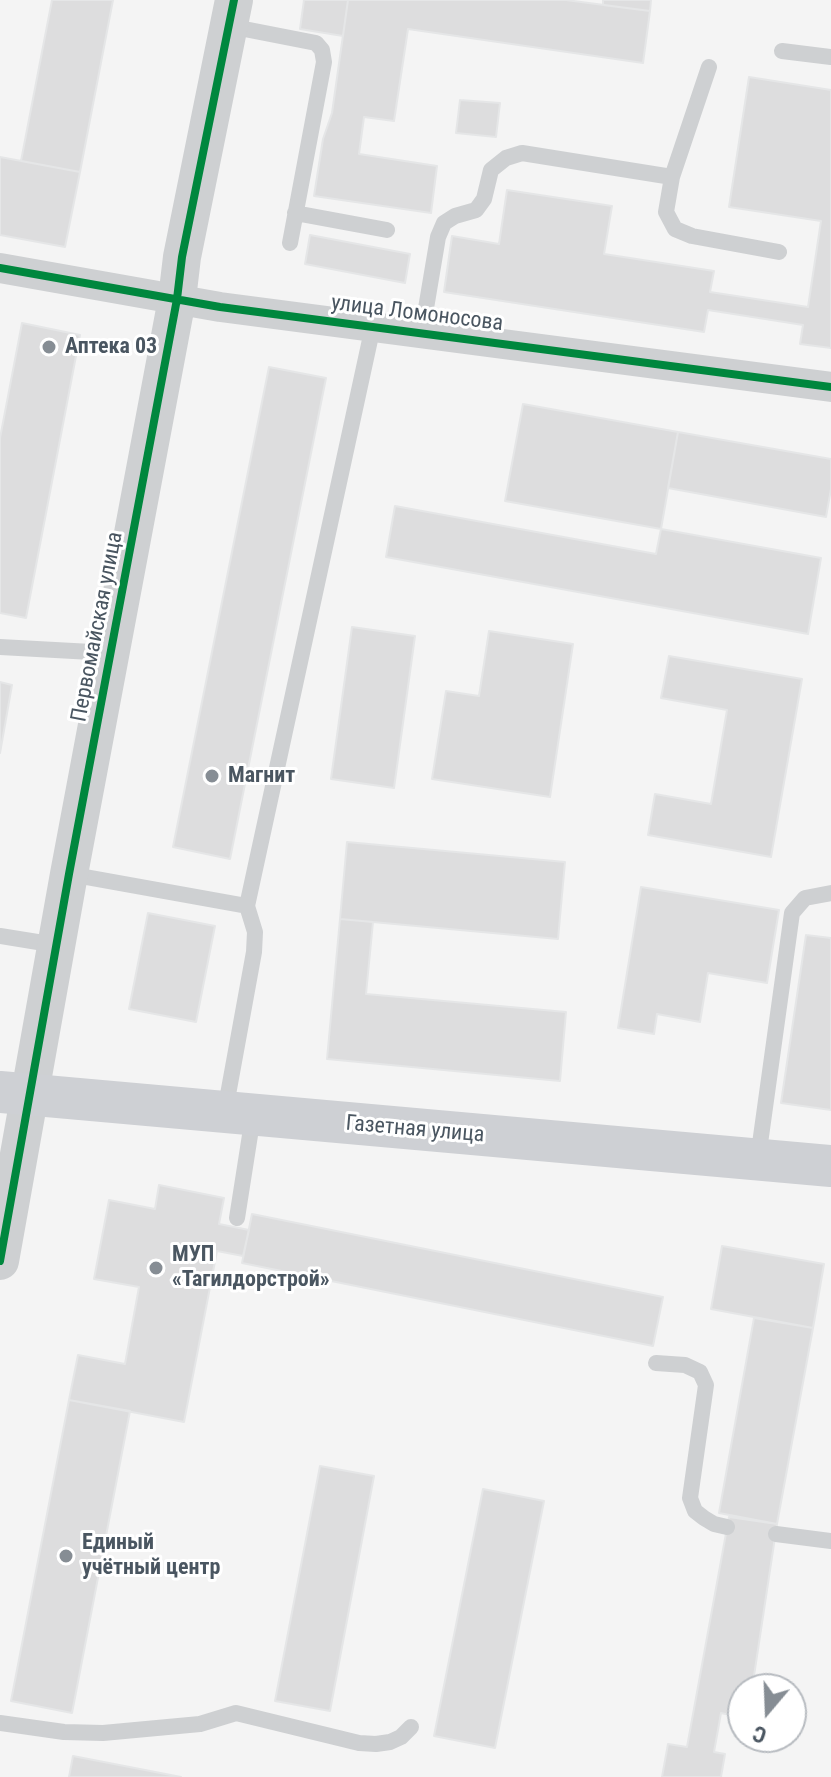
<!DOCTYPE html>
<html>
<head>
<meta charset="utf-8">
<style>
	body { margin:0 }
	#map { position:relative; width:831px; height:1777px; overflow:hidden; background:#f4f4f4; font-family:"Roboto Condensed",sans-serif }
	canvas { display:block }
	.north { position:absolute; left:727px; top:1673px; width:80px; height:80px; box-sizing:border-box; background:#fff; border:2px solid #b7bbc0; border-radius:50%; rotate:199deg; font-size:22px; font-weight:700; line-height:32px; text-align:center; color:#4a5661 }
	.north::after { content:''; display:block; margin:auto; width:28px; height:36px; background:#868d94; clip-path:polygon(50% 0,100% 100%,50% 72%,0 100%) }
</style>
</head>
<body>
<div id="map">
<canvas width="831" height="1777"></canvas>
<div class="north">С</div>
</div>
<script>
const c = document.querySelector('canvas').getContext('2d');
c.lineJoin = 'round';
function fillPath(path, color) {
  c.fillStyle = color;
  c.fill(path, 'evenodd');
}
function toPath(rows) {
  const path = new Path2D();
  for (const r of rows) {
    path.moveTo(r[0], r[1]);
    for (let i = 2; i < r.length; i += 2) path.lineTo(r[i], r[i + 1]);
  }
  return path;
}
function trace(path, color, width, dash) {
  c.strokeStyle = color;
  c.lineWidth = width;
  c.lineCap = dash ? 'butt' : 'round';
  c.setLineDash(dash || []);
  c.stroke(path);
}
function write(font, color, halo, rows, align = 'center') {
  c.font = font + ' "Roboto Condensed",sans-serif';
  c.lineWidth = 6;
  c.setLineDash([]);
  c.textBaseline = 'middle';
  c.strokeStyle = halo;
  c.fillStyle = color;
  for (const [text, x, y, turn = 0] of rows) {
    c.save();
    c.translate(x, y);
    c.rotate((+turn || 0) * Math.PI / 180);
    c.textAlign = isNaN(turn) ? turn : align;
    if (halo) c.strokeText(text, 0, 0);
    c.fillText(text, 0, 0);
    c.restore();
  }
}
const building = toPath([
	[52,0,113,0,80,172,21,161,52,0],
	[304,0,348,0,343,36,300,29,304,0],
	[348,0,566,0,650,11,643,63,408,29,394,121,364,117,359,154,437,166,431,213,314,196,323,139,332,113,348,0],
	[603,0,651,0,650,11,603,5,603,0],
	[749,77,831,90,831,348,800,344,803,325,708,310,704,332,444,292,452,236,499,244,507,190,612,206,604,254,714,271,710,292,808,307,821,221,729,207,749,77],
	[460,100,500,103,496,137,456,133,460,100],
	[0,157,80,172,65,247,0,235,0,157],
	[310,235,410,254,405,283,305,264,310,235],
	[22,323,80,335,26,618,0,613,0,438,22,323],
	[269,367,326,378,230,859,173,847,269,367],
	[523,404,678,432,661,529,505,501,523,404],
	[678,432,831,459,831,489,826,517,668,488,678,432],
	[395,506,656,554,661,529,821,558,808,634,386,557,395,506],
	[352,627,415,636,394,788,331,779,352,627],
	[489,631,573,644,550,797,432,779,446,691,479,696,489,631],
	[669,656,802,679,771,857,648,835,655,794,711,804,727,710,661,698,669,656],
	[0,682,12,685,0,753,0,682],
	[347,842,565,862,558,939,340,919,347,842],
	[641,887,779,910,767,983,708,973,700,1022,657,1014,654,1034,618,1028,641,887],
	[148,913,215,926,196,1022,129,1009,148,913],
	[340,919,373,922,366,994,566,1012,560,1081,327,1059,340,919],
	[806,935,831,938,831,1110,781,1103,806,935],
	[159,1185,224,1198,219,1224,249,1230,243,1256,217,1251,184,1422,69,1400,78,1355,125,1364,139,1287,94,1279,109,1200,155,1209,159,1185],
	[252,1214,663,1297,653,1346,242,1263,252,1214],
	[722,1246,824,1264,813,1328,711,1309,722,1246],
	[754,1318,813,1328,777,1524,719,1513,754,1318],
	[69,1400,130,1411,72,1713,11,1701,69,1400],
	[320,1466,374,1476,330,1711,275,1701,320,1466],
	[483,1489,544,1501,495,1748,434,1736,483,1489],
	[729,1517,777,1524,752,1689,743,1689,743,1718,721,1713,714,1752,725,1754,721,1777,662,1777,668,1744,687,1747,729,1517],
	[73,1756,181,1777,69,1777,73,1756]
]);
fillPath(building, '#ddddde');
trace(building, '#e5e6e7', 2);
trace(toPath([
	[229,26,316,43,322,50,324,62,290,243],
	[782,51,831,57],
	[672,177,709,67],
	[295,213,387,230],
	[422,332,438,237,444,223,455,216,476,210,484,199,491,170,506,158,522,153,672,177,666,212,675,229,692,236,779,252],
	[0,647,110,653],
	[69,874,247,906,255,932,254,952,225,1111],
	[247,906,373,326],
	[0,936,56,945],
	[758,1158,792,913,805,898,831,893],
	[237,1218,253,1116],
	[656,1363,685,1365,700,1372,706,1385,690,1498,695,1511,704,1518,714,1524,727,1527],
	[776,1534,831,1541],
	[0,1723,64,1732,103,1733,200,1724,236,1713,359,1743,376,1744,390,1742,401,1737,411,1727]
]), '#ced0d2', 16);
trace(toPath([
	[0,268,220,307,831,387]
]), '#ced0d2', 30);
trace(toPath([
	[0,1261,69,874,177,299,182,257,234,0]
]), '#ced0d2', 38);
trace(toPath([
	[0,1092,831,1166]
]), '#ced0d4', 42);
trace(toPath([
	[0,268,220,307,831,387],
	[0,1261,69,874,177,299,182,257,234,0]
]), '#00873e', 8);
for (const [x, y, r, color] of [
	[49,347,8,"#868d94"],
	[212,776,8,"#868d94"],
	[156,1268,8,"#868d94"],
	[66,1556,8,"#868d94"]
]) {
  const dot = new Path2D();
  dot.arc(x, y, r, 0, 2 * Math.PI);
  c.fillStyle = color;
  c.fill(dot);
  trace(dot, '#fff', 3);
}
write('22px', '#4a5661', '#fff', [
	["улица Ломоносова",417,314,7],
	["Первомайская улица",98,627,-79],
	["Газетная улица",415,1130,5]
]);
write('bold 22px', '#4a5661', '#fff', [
	["Аптека 03",65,347],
	["Магнит",228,776],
	["МУП",172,1255],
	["«Тагилдорстрой»",172,1280],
	["Единый",82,1543],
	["учётный центр",82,1568]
], 'left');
</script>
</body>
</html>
